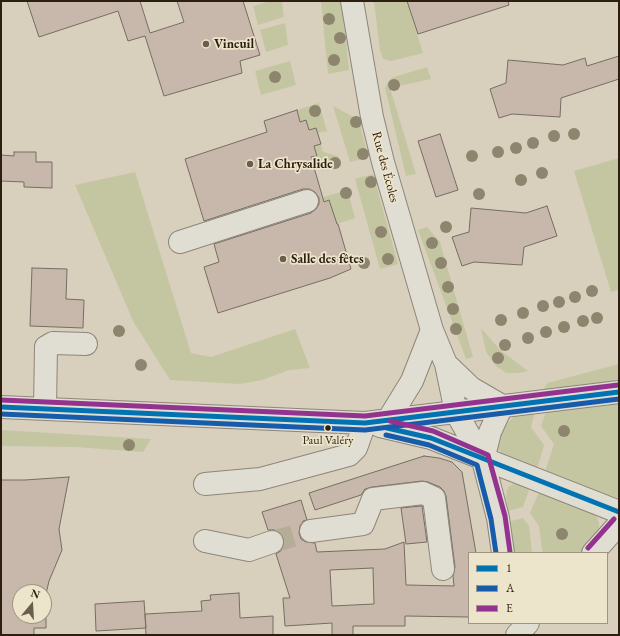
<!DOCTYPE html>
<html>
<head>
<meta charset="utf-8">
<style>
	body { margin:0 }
	#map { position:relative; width:620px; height:636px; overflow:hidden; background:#d8d0bc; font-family:"EB Garamond",serif }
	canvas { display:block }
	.frame { position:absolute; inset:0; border:2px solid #2d1f0f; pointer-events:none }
	.legend { position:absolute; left:468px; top:552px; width:140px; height:72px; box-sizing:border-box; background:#ede4cc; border:1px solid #a09580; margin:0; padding:5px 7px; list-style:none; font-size:12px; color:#2d1f0f }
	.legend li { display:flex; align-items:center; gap:8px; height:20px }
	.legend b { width:20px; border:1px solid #a09580 }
	.north { position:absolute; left:12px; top:584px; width:40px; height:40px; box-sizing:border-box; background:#ede4cc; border:1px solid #a09580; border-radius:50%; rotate:18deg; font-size:11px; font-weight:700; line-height:16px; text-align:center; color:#2d1f0f }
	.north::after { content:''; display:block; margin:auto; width:14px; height:18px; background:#695d4c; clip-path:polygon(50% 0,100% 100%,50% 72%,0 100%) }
</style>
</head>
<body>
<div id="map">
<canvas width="620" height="636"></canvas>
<div class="frame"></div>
<ul class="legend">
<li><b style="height:5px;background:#0173b2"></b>1</li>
<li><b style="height:5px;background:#175bab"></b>A</li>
<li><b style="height:5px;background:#93338f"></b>E</li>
</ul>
<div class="north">N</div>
</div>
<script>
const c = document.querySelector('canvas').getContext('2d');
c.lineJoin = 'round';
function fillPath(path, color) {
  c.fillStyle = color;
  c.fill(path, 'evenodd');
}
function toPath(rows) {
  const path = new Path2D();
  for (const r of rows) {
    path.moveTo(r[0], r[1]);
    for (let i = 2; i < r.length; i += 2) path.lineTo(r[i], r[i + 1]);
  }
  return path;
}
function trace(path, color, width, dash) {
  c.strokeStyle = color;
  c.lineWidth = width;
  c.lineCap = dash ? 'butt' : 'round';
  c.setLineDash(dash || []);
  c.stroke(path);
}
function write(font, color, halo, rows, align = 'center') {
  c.font = font + ' "EB Garamond",serif';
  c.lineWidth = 3.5;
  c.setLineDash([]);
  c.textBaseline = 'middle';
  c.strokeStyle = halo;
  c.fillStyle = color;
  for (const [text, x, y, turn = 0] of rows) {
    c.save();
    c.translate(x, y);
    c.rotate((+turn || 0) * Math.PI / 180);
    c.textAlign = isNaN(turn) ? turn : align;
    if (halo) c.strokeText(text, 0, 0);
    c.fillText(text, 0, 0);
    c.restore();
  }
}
fillPath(toPath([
	[282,1,284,17,258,25,253,6,267,2],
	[321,1,342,1,349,70,328,74],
	[374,1,407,1,423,53,391,61,383,59,380,50],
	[285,23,288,45,266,52,260,30],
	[290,61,296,85,261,95,255,71],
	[427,67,431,79,390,88,416,174,406,176,385,88,389,80,394,77],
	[319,103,327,131,317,133,309,130,306,120,300,122,297,110],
	[333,106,359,120,368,158,350,162],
	[321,144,323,152,338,156,341,166,322,171,314,146],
	[619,158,619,290,611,292,574,171],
	[135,172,191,353,211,357,295,329,310,368,289,370,262,380,240,384,170,380,133,321,75,185],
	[373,174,398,264,380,269,355,179],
	[344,191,348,192,355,218,337,224,329,201,309,209,307,202],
	[427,227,440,242,473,357,466,359,418,230],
	[481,328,500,350,528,371,519,373,506,373,496,366,486,352],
	[619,364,619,380,543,391,547,383],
	[619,403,619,498,601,495,545,472,554,444,541,426,546,412],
	[533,412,534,416,531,427,544,445,537,469,505,457,498,449,498,438,503,427,517,414],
	[1,430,151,439,143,452,75,447,1,446],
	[513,484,520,485,529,490,523,507,508,511,506,496,508,487],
	[539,492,596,515,599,523,599,532,581,553,543,553,542,549,539,526,530,513],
	[523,518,529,526,532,553,514,553,511,521]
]), '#c4c6a2');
const building = toPath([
	[27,1,140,1,150,33,184,22,177,1,243,1,260,55,240,61,242,73,164,96,145,36,128,41,118,11,39,37,27,1],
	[407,1,508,1,509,5,418,34,407,1],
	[619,56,619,79,561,98,560,117,512,114,499,118,490,89,506,83,508,60,563,65,585,58,587,66,619,56],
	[297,110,300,122,306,120,309,130,316,128,321,144,314,146,317,156,311,157,324,202,329,200,337,224,338,224,351,269,330,278,218,313,204,267,219,262,214,244,311,213,316,209,319,204,319,198,315,192,309,189,303,189,204,221,185,159,267,132,264,121,297,110],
	[440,134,458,190,436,197,418,141,440,134],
	[14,152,36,152,36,162,52,162,52,188,24,187,24,182,1,181,1,155,14,156,14,152],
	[547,206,557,236,524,247,522,265,474,262,462,266,452,237,469,232,471,208,526,213,547,206],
	[32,268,67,269,66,299,84,300,83,328,30,326,32,268],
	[424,456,439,458,452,462,462,472,476,553,469,553,469,617,405,616,405,626,353,626,353,635,332,635,332,623,285,626,283,598,290,598,276,554,282,550,284,544,284,538,280,532,274,530,268,530,262,512,301,500,307,520,303,521,300,526,299,533,301,539,306,542,315,543,317,552,385,549,404,542,406,585,454,586,453,576,455,567,446,496,444,491,440,487,428,482,422,481,372,487,365,489,361,495,315,510,309,493,424,456],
	[373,568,374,604,332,606,330,570,373,568],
	[69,477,59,529,62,550,49,581,46,594,46,628,34,628,34,635,1,635,1,480,25,480,69,477],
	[20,592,44,592,44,616,20,616,20,592],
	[421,506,422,506,427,542,406,544,401,508,421,506],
	[239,593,240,618,273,616,273,635,146,635,145,614,202,611,201,601,211,600,210,595,239,593],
	[144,601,146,628,96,631,95,604,144,601]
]);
fillPath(building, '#c8b8ab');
trace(building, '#746e62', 1);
trace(toPath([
	[272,542,311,531]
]), '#b6ad99', 22, [22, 11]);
const minor = toPath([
	[352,1,372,117,383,162,432,330,446,364,456,412,483,460,498,518,503,553],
	[180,242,307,201],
	[446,364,471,388,502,406],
	[1,407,365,423,619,392],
	[45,409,46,347,53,343,86,344],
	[388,420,412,381,432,330],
	[380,426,431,438,619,512],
	[483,460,490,432,502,406],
	[205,484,260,479,349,455,356,448,365,423],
	[311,531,363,524,373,499,423,493,434,498,443,569],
	[205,541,249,550,272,542],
	[593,553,619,524],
	[517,635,528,623]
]);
trace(minor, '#8d8679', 24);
trace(minor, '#e0ddd3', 22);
trace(toPath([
	[1,407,365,423,619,392],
	[387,428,431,438,619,512]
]), '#0173b2', 5);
trace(toPath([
	[1,414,365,430,619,399],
	[386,435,429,445,477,465,491,519,496,553]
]), '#175bab', 5);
trace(toPath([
	[1,400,365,416,618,385],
	[390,421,433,431,488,455,505,516,510,552],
	[588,548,614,519]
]), '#93338f', 5);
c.fillStyle = '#8d856e';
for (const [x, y] of [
	[329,19],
	[340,38],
	[334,60],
	[275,77],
	[394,85],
	[315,111],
	[356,122],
	[574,134],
	[554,136],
	[533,143],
	[516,148],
	[498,152],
	[363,154],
	[472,156],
	[335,163],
	[542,173],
	[521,180],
	[371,182],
	[346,193],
	[479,194],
	[446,227],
	[381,232],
	[432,243],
	[388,259],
	[364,263],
	[441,263],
	[448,287],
	[592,291],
	[575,297],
	[559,302],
	[543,306],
	[453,309],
	[523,313],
	[597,318],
	[501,320],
	[583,321],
	[564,327],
	[456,329],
	[119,331],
	[546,332],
	[528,338],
	[505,345],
	[498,358],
	[141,365],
	[564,431],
	[129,445],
	[562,534]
]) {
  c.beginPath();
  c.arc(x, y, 6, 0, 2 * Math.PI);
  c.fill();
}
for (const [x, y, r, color] of [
	[206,44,4,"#695d4c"],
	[250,164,4,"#695d4c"],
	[283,259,4,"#695d4c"],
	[328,428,3.5,"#2d1f0f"]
]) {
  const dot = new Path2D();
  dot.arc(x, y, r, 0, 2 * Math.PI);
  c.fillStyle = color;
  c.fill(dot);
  trace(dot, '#ede4cc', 1.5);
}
write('12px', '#2d1f0f', '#ede4cc', [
	["Paul Valéry",328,441]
]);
write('bold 13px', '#2d1f0f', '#ede4cc', [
	["Vineuil",214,44],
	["La Chrysalide",258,164],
	["Salle des fêtes",291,259]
], 'left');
write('13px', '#2d1f0f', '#ede4cc', [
	["Rue des Écoles",385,167,75]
]);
</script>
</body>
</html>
